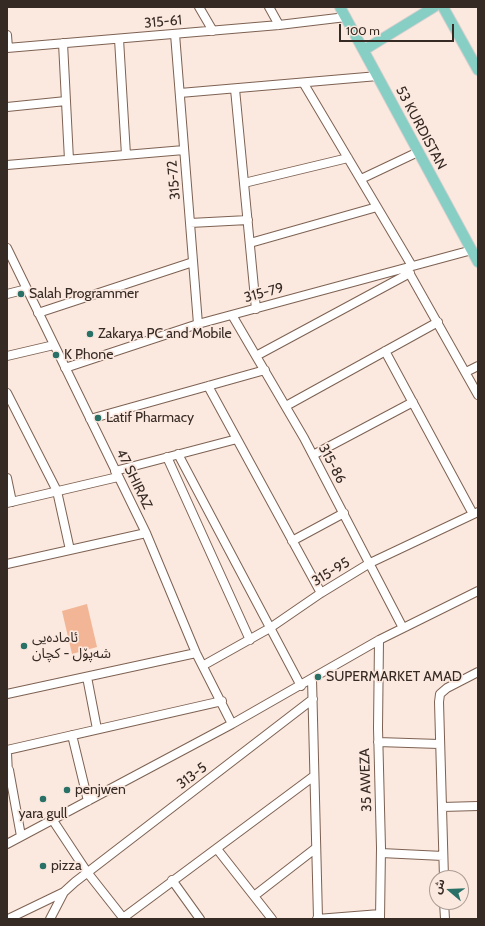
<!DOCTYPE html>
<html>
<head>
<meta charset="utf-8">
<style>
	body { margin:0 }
	#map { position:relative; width:485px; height:926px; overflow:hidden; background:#fbe8de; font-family:Cabin,"Noto Sans Arabic",sans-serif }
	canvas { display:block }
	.frame { position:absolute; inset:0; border:8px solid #362a24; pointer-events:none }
	.north { position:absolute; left:429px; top:870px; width:40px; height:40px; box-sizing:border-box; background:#fbe8de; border:1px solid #ac9c94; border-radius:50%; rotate:289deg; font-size:11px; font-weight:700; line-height:16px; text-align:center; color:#362a24 }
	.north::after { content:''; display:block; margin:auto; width:14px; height:18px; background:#297067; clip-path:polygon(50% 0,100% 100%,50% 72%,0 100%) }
	.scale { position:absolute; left:339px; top:24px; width:115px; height:18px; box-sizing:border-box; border:2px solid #362a24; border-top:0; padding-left:5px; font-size:12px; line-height:14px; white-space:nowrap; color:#362a24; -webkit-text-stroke:3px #fbe8de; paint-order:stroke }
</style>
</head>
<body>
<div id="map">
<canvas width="485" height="926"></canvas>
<div class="frame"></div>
<div class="north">ش</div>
<div class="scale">100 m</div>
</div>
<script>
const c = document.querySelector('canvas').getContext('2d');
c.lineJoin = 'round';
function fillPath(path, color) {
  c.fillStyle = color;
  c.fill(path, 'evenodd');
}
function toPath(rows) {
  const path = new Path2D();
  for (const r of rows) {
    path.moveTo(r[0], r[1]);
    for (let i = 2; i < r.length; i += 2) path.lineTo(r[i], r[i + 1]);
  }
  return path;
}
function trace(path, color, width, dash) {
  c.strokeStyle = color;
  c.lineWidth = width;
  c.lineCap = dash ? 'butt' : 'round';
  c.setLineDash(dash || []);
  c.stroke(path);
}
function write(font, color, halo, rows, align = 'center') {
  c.font = font + ' Cabin,"Noto Sans Arabic",sans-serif';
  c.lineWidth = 3.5;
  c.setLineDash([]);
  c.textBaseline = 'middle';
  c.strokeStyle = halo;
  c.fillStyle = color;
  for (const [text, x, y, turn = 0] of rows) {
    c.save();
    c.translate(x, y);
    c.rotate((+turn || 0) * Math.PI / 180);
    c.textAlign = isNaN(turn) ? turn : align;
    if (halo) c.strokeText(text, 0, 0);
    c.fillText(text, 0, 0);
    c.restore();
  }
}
fillPath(toPath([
	[87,604,97,647,72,654,62,611]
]), '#f2b696');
const minor = toPath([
	[199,7,213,31],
	[269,7,279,25],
	[175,34,198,324],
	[7,35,8,48],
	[119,39,126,155],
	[63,43,69,160],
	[7,48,279,25,346,17],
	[304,84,412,266],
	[235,89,256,309],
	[180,93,378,76],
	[7,107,66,101],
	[7,165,184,150],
	[361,179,418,152],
	[244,183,348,158],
	[190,223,248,220],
	[250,243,377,207],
	[7,248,146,533,196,653,232,724],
	[407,269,478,395],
	[7,294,27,289],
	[38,313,193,262],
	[232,315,304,438,403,628],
	[385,351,473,514],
	[7,356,54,345],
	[256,356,410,273],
	[65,368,198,324,472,250],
	[466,372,478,366],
	[208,386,321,593],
	[7,393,57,491,70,550],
	[286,406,438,322],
	[90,419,265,370],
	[178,454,301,686],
	[313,455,413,402],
	[167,457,250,640],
	[115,471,237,439],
	[7,478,12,502],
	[7,503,118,477],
	[292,541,344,513],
	[7,564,146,533],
	[379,640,378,728,381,848,380,919],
	[204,665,270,628,321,593,370,563,478,512],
	[87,677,97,729],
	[312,679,318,918],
	[7,694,196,653],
	[72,735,88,801],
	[378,742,439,744],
	[7,750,222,701],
	[7,753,8,774],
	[9,770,21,836],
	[442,807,478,806],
	[52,819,87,872,124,919],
	[7,844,232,724,379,640,478,591],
	[217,849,272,919],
	[381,853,443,856],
	[444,878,439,702,440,694,447,688,478,672],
	[172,880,200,919],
	[254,896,316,848],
	[444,902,445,919],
	[123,918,314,776],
	[8,919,64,892],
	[50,919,64,892,75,882,313,699],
	[317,919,380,914]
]);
const major = toPath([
	[340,7,478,262],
	[443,7,478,70],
	[364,50,434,7]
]);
trace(minor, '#7d6253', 10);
trace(major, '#d3d0cf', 12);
trace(minor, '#fff', 8);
trace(major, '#87cec5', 10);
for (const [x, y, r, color] of [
	[21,294,4,"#297067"],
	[90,334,4,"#297067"],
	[56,355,4,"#297067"],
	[98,418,4,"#297067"],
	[24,646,4,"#297067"],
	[318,677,4,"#297067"],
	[67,790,4,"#297067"],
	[43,799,4,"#297067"],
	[43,866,4,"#297067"]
]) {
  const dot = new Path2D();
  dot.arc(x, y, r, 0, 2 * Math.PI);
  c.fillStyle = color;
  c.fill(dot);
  trace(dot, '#fbe8de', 1.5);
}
write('14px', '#362a24', '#fbe8de', [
	["315-61",163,22,-5],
	["53 KURDISTAN",421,128,62],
	["315-72",174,180,-95],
	["315-79",264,293,-15],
	["315-86",332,464,62],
	["47 SHIRAZ",134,479,64],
	["315-95",331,572,-31],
	["313-5",192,776,-37],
	["35 AWEZA",366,780,-92]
]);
write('14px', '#362a24', '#fbe8de', [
	["Salah Programmer",29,294],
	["Zakarya PC and Mobile",98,334],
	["K Phone",64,355],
	["Latif Pharmacy",106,418],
	["ئامادەیی",32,638],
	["شەپۆل - کچان",32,654],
	["SUPERMARKET AMAD",326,677],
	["penjwen",75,790],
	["yara gull",43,814,"center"],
	["pizza",51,866]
], 'left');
</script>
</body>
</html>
